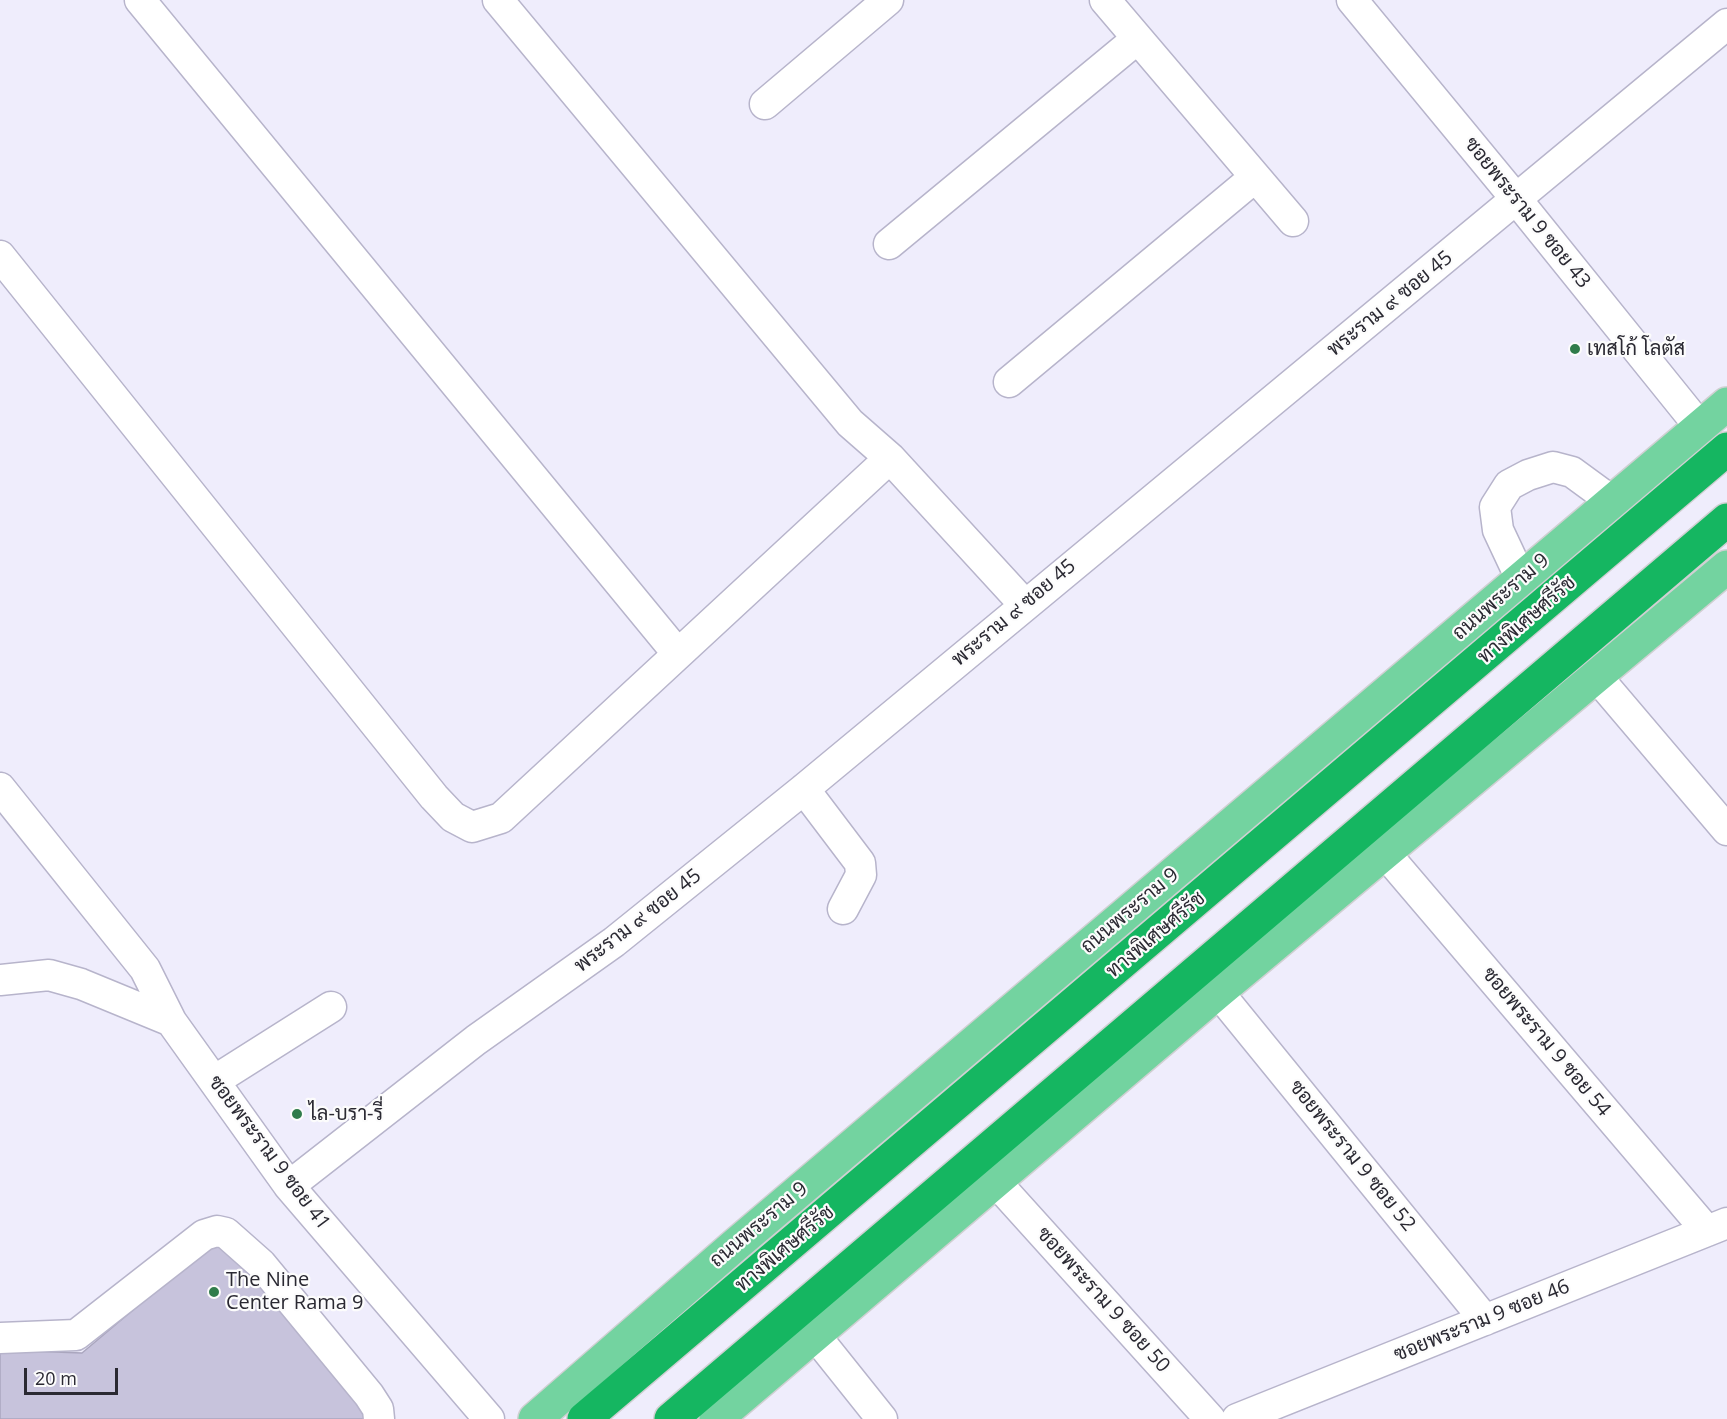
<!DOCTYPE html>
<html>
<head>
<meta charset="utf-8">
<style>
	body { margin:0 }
	#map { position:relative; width:1727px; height:1419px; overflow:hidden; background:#efedfc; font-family:"Open Sans",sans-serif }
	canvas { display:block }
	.scale { position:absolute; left:24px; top:1368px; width:94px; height:27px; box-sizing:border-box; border:3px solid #2a2932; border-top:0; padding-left:8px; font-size:18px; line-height:21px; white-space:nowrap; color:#2a2932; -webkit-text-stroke:4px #fcfcfc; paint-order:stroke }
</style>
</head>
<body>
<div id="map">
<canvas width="1727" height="1419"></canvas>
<div class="scale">20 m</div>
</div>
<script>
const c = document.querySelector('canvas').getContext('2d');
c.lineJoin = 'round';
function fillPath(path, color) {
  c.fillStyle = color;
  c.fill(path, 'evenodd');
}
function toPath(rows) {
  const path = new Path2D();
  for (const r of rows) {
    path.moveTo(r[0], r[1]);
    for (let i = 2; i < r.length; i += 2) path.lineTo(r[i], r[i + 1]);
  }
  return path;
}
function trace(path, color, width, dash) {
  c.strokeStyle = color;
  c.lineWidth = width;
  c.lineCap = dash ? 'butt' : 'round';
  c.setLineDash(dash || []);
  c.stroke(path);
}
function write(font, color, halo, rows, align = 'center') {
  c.font = font + ' "Open Sans",Sarabun,sans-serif';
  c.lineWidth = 4.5;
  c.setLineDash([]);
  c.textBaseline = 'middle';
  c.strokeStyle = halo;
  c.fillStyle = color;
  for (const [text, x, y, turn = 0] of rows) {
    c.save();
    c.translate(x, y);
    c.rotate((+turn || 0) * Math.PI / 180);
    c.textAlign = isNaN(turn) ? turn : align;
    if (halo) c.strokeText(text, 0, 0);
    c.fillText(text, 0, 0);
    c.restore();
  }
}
const building = toPath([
	[223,1234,376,1411,365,1419,0,1419,0,1350,82,1353,223,1234]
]);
fillPath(building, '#c7c3dc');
trace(building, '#aaa6be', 1.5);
const minor = toPath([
	[140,0,678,654],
	[498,0,850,423,890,458,1024,604],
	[1105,0,1293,221],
	[1352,0,1517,200,1700,427],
	[765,104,888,0],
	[889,244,1137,39],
	[0,256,434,797,453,817,472,827,501,818,890,458],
	[1009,382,1254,178],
	[1521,579,1498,530,1495,507,1509,485,1528,475,1553,467,1572,472,1613,502],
	[1597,677,1727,830],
	[0,788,145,969,171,1021],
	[804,789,860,863,861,875,843,909],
	[1385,853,1707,1231],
	[0,980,49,975,81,984,171,1021,289,1186,489,1419],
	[1218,992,1485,1320],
	[214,1081,331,1007],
	[995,1181,1210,1419],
	[289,1186,476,1040,614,942,804,789,1727,24],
	[814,1334,882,1419],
	[0,1338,76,1335,204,1235,217,1231,226,1233,261,1264,369,1395,378,1409,379,1419],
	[1237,1419,1727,1223]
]);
const major = toPath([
	[535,1419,734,1246,1727,404],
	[716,1419,1218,992,1727,567]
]);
const highway = toPath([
	[584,1419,1727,449],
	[671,1419,1727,520]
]);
trace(minor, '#b7b4cb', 33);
trace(major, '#d0d0d2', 36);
trace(highway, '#d0d0d2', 36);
trace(minor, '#fff', 30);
trace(major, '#73d3a0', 33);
trace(highway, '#15b661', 33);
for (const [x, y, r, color] of [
	[1575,349,6,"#307c4b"],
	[297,1114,6,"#307c4b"],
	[214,1292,6,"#307c4b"]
]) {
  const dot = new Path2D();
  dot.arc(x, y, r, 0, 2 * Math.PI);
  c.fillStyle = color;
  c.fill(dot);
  trace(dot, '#fcfcfc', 2);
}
write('20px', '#2a2932', '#fcfcfc', [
	["ซอยพระราม 9 ซอย 43",1527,213,51],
	["พระราม ๙ ซอย 45",1390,304,-39],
	["ถนนพระราม 9",1501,597,-41],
	["พระราม ๙ ซอย 45",1014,613,-40],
	["ทางพิเศษศรีรัช",1527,620,-41],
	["ถนนพระราม 9",1130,911,-40],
	["พระราม ๙ ซอย 45",638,921,-38],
	["ทางพิเศษศรีรัช",1156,935,-40],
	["ซอยพระราม 9 ซอย 54",1546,1042,50],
	["ซอยพระราม 9 ซอย 41",269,1153,53],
	["ซอยพระราม 9 ซอย 52",1352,1156,51],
	["ถนนพระราม 9",759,1225,-40],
	["ทางพิเศษศรีรัช",785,1249,-40],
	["ซอยพระราม 9 ซอย 50",1103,1300,48],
	["ซอยพระราม 9 ซอย 46",1482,1321,-22]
]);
write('20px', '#2a2932', '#fcfcfc', [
	["เทสโก้ โลตัส",1587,349],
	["ไล-บรา-รี่",309,1114],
	["The Nine",226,1280],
	["Center Rama 9",226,1303]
], 'left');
</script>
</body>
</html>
